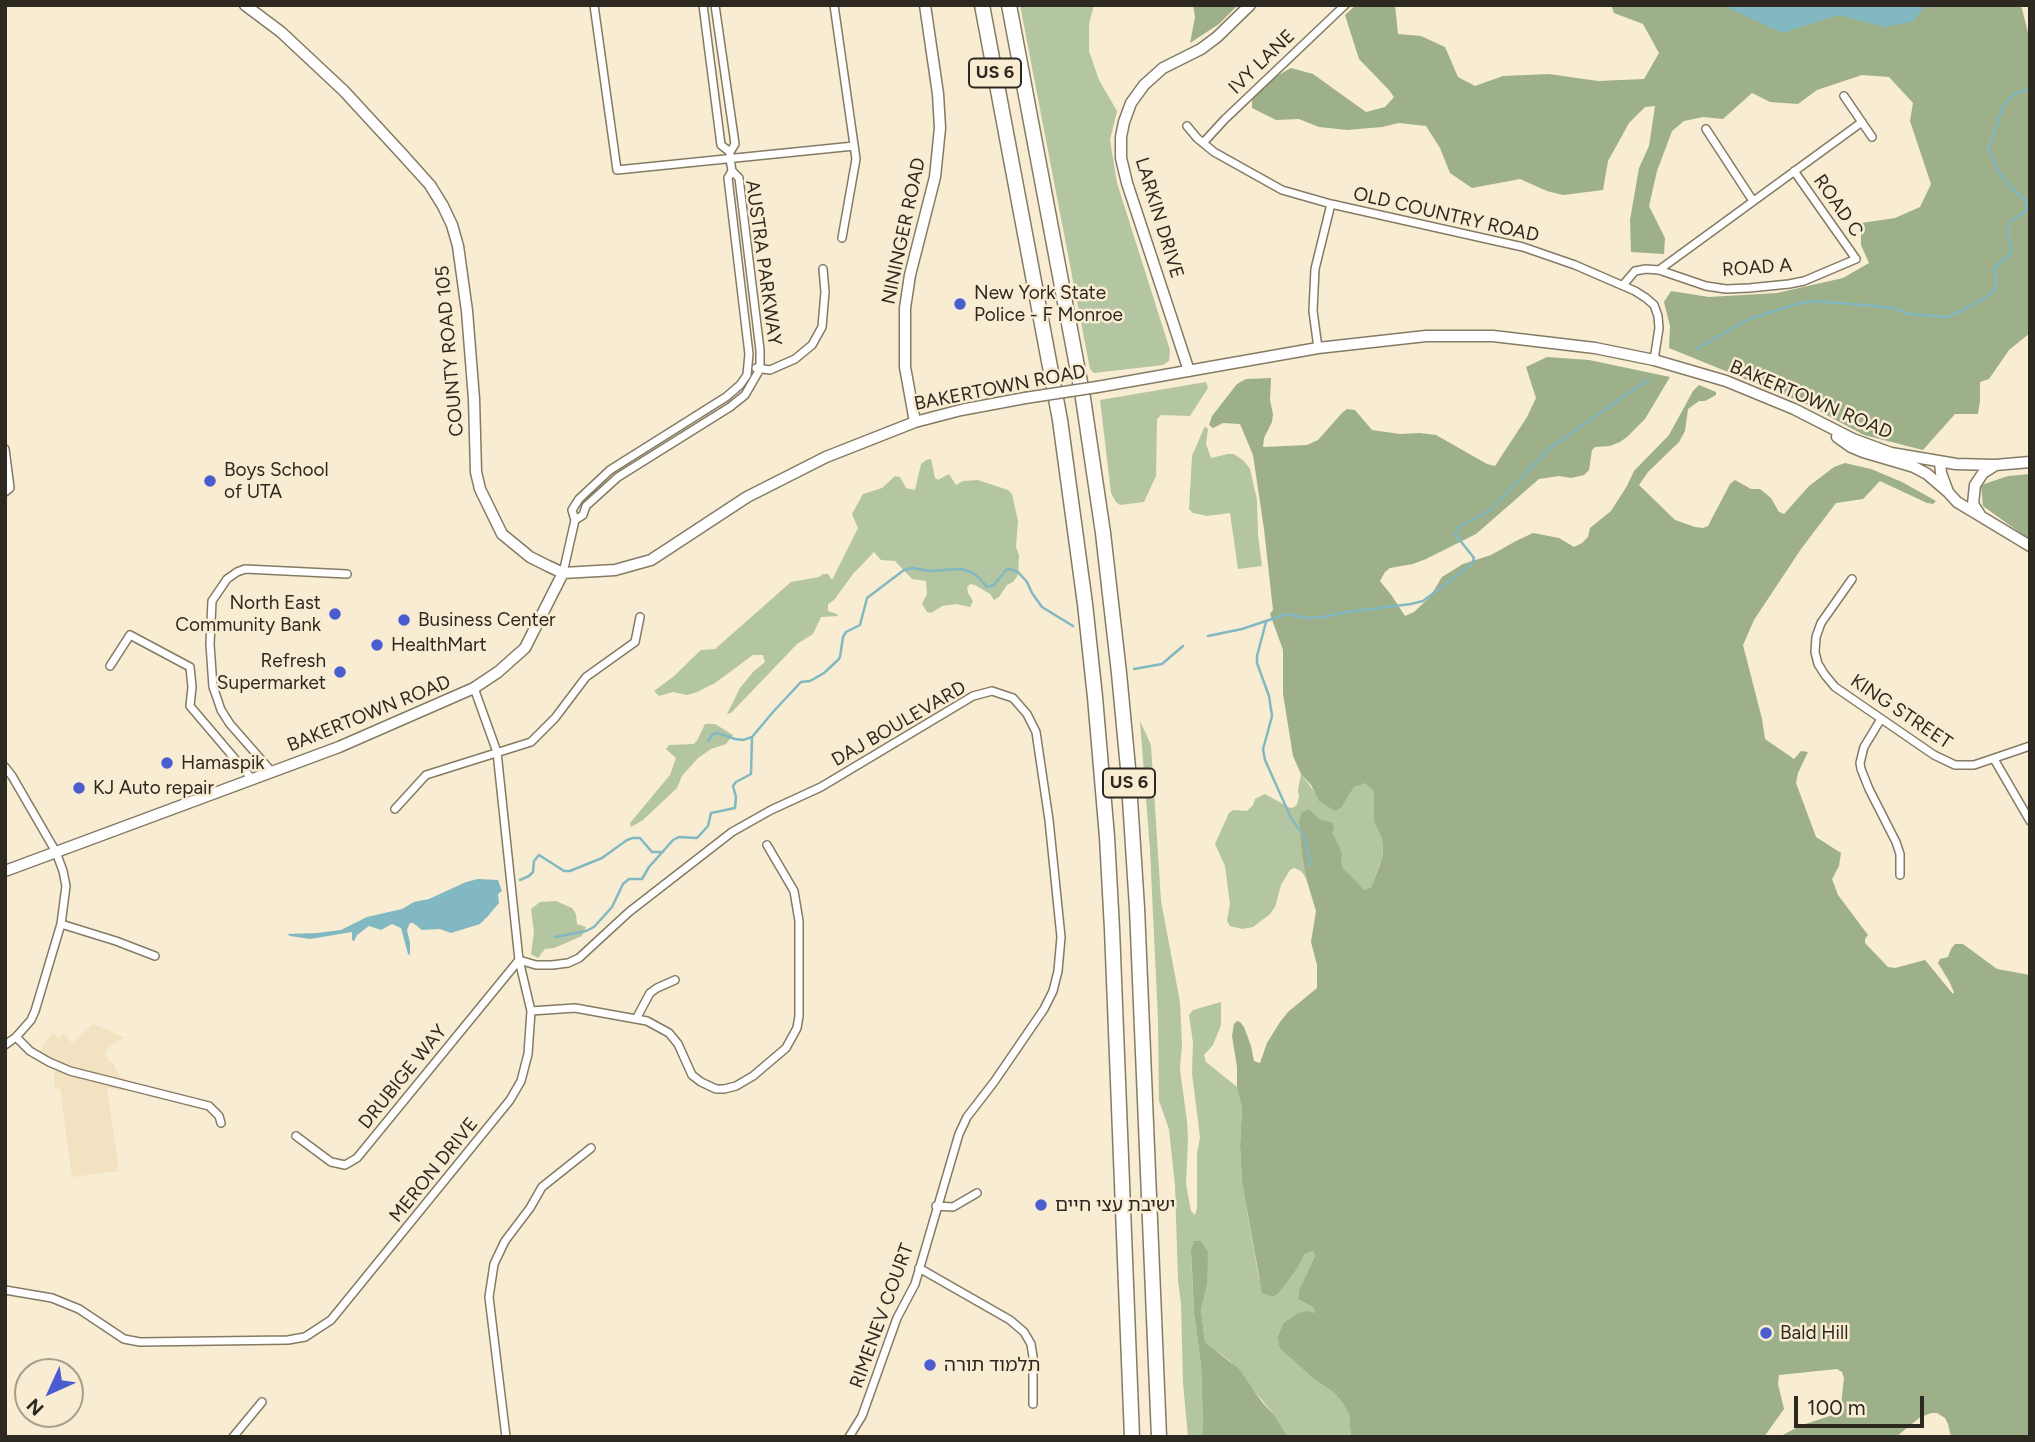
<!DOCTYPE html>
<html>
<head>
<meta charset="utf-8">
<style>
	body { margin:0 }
	#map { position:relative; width:2035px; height:1442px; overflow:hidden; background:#f8ecd2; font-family:Figtree,sans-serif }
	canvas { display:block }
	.frame { position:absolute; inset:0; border:7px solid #2e2920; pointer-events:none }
	.north { position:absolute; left:14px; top:1358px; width:70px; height:70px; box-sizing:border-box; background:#f8ecd2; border:2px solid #a79e8b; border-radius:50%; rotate:225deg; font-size:19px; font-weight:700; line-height:28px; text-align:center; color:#2e2920 }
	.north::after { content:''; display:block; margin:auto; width:24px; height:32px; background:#4b5bd0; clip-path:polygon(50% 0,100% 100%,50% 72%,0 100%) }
	.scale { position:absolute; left:1794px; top:1396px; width:130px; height:32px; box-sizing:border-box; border:4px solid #2e2920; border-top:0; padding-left:9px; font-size:21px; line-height:24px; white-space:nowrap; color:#2e2920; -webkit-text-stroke:5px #f8ecd2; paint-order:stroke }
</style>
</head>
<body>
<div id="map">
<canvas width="2035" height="1442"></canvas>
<div class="frame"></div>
<div class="north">N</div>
<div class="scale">100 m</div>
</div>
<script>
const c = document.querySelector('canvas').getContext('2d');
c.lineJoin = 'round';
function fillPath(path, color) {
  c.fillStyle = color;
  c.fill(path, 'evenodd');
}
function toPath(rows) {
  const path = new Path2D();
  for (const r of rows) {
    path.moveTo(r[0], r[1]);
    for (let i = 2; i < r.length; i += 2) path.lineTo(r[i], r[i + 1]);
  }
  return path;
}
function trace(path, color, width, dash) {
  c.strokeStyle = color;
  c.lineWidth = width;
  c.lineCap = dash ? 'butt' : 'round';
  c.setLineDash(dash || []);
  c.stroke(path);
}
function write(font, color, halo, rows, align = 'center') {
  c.font = font + ' Figtree,"Noto Sans Hebrew",sans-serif';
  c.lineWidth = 5;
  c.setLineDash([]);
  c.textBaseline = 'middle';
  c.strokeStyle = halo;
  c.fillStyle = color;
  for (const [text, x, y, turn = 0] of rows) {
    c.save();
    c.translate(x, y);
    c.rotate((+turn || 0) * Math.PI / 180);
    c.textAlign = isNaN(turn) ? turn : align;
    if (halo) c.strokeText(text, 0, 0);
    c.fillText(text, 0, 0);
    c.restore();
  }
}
fillPath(toPath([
	[93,1024,124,1037,108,1048,105,1053,109,1063,112,1062,120,1077,126,1079,124,1091,107,1088,119,1171,72,1177,60,1089,55,1089,54,1076,58,1063,40,1051,52,1033,59,1038,64,1034,72,1043]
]), '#f2e2c1');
fillPath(toPath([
	[1020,5,1094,5,1089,24,1089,51,1099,80,1117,111,1110,140,1117,183,1170,350,1169,361,1163,365,1094,373,1090,369],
	[1206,382,1208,388,1190,416,1161,415,1157,419,1156,476,1144,502,1120,505,1116,502,1111,493,1100,400],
	[1205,426,1208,429,1206,444,1211,458,1228,454,1234,454,1244,461,1250,469,1257,500,1258,535,1262,566,1238,569,1230,513,1207,516,1193,513,1189,509,1192,456],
	[931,459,935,478,938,480,949,474,956,485,963,481,978,480,1008,490,1012,494,1018,521,1016,547,1019,555,1018,575,1013,582,1007,585,999,597,994,600,990,594,975,585,970,584,967,587,968,593,973,601,970,607,956,604,942,606,931,613,927,612,922,604,927,594,926,581,912,579,895,561,881,560,874,552,853,574,834,600,828,604,828,611,837,614,838,616,821,617,813,634,797,644,731,713,727,714,740,688,753,672,765,662,763,655,753,655,715,683,697,692,687,695,673,692,659,696,654,691,673,677,701,650,715,649,791,582,819,577,823,574,828,574,832,580,858,528,852,514,863,494,882,488,895,476,900,477,906,488,915,490,921,464,926,460],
	[1140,721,1151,745,1161,901,1180,1002,1182,1044,1180,1070,1187,1121,1188,1140,1186,1184,1191,1211,1195,1215,1197,1208,1197,1154,1200,1137,1192,1073,1193,1043,1189,1015,1193,1010,1221,1002,1221,1025,1213,1045,1204,1055,1206,1062,1237,1087,1240,1095,1242,1107,1240,1146,1242,1182,1259,1279,1274,1297,1280,1292,1297,1269,1305,1254,1313,1251,1315,1256,1299,1290,1298,1299,1314,1308,1315,1313,1296,1314,1283,1323,1277,1338,1280,1349,1314,1379,1333,1392,1342,1402,1349,1415,1351,1437,1288,1437,1275,1416,1230,1361,1205,1342,1201,1310,1207,1285,1191,1251,1194,1313,1201,1365,1203,1426,1201,1437,1188,1437,1183,1383,1181,1303,1178,1280,1175,1186,1169,1129,1159,1101,1158,1019,1150,850],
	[705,724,715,724,733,735,726,744,711,749,698,758,682,776,677,788,643,820,631,827,630,823,670,775,676,758,666,749,669,745,694,744,698,739],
	[1301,774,1319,798,1342,807,1354,787,1361,784,1365,782,1374,792,1374,822,1382,839,1383,854,1371,889,1364,890,1358,885,1343,868,1341,859,1299,823,1306,878,1301,871,1294,868,1290,870,1281,885,1275,907,1270,914,1253,927,1242,929,1230,926,1227,921,1230,904,1225,866,1215,844,1229,813,1233,810,1247,811,1253,805,1255,799,1265,794,1290,808,1294,807,1297,804,1299,797,1298,790],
	[556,901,572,908,576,914,577,924,586,927,582,936,554,948,545,949,538,958,531,954,534,932,531,909,540,902]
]), '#b4c5a1');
fillPath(toPath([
	[1193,5,1238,5,1219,24,1190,43,1195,17],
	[1356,5,1395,5,1398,34,1421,36,1445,47,1458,77,1475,86,1503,76,1549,74,1598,81,1644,79,1659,53,1643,24,1614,13,1611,5,2021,5,2030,40,2030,333,2009,350,1989,379,1980,382,1980,401,1978,414,1955,414,1923,450,1864,435,1804,403,1669,348,1670,326,1664,302,1671,291,1709,297,1777,293,1843,278,1869,263,1861,245,1861,223,1895,218,1920,207,1931,184,1910,121,1913,103,1889,77,1862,75,1817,90,1798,104,1770,102,1752,93,1723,119,1703,117,1684,121,1672,131,1657,171,1649,206,1665,238,1664,254,1631,252,1630,220,1639,168,1649,146,1655,106,1645,107,1629,123,1608,161,1603,190,1563,195,1547,191,1520,179,1472,188,1450,173,1440,148,1426,126,1399,123,1382,127,1347,130,1319,127,1299,119,1276,120,1252,108,1252,97,1275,77,1291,68,1313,74,1366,112,1385,107,1394,97,1389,90,1359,59,1345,15],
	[1547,357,1589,360,1670,377,1645,419,1627,437,1620,442,1610,446,1595,447,1592,450,1589,470,1584,475,1571,478,1559,476,1539,479,1476,534,1426,559,1413,564,1390,568,1385,572,1380,581,1392,596,1405,616,1414,612,1430,597,1442,577,1463,564,1491,555,1516,541,1533,533,1559,538,1574,547,1582,543,1588,537,1590,528,1611,511,1627,486,1634,471,1669,435,1693,391,1699,385,1716,392,1716,395,1705,401,1699,401,1688,409,1685,431,1679,442,1648,472,1639,485,1675,520,1695,527,1703,528,1708,526,1730,484,1735,480,1751,489,1760,489,1771,498,1779,512,1784,514,1809,486,1834,467,1845,463,1871,469,1902,482,1936,501,1933,504,1927,503,1880,481,1863,499,1836,503,1801,549,1754,620,1743,645,1762,719,1765,739,1794,759,1801,751,1808,752,1798,773,1796,783,1816,837,1841,853,1839,866,1832,879,1838,895,1868,935,1865,939,1865,943,1888,967,1895,968,1925,960,1953,994,1954,992,1949,981,1938,963,1940,959,1948,957,1951,949,1955,944,1963,944,1997,969,2030,975,2030,1437,1951,1437,1948,1424,1945,1418,1937,1413,1931,1413,1919,1418,1896,1437,1779,1437,1802,1425,1830,1416,1841,1405,1844,1378,1842,1372,1837,1369,1779,1375,1778,1384,1784,1409,1764,1437,1351,1437,1349,1415,1342,1402,1333,1392,1314,1379,1280,1349,1277,1338,1283,1323,1296,1314,1306,1311,1315,1313,1314,1308,1298,1299,1299,1290,1315,1256,1313,1251,1305,1254,1297,1269,1280,1292,1274,1297,1262,1293,1242,1182,1240,1146,1242,1107,1237,1087,1237,1067,1232,1036,1234,1024,1237,1021,1240,1022,1244,1027,1251,1046,1254,1061,1260,1063,1267,1043,1280,1022,1288,1012,1317,988,1317,965,1311,942,1316,911,1306,878,1302,853,1299,823,1301,813,1309,809,1319,819,1333,823,1334,829,1332,832,1342,853,1341,859,1343,868,1364,890,1371,888,1379,867,1383,854,1382,839,1374,822,1374,792,1365,783,1354,787,1342,807,1335,811,1319,801,1311,785,1301,774,1293,756,1283,694,1283,650,1270,614,1273,610,1264,529,1253,455,1240,424,1223,423,1213,428,1209,425,1212,416,1237,384,1246,379,1271,378,1270,400,1273,414,1272,422,1264,438,1263,447,1307,445,1318,440,1342,413,1347,409,1355,410,1372,430,1400,434,1420,433,1436,435,1487,464,1495,466,1527,417,1536,398,1526,367],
	[2030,474,2030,540,1983,506,1981,485,2008,476],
	[1194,1241,1201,1241,1208,1252,1207,1285,1201,1310,1205,1342,1239,1369,1262,1402,1275,1416,1288,1437,1201,1437,1203,1426,1201,1365,1194,1313,1192,1268,1191,1251]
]), '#9db089');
fillPath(toPath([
	[1722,5,1925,5,1914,21,1885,27,1838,15,1782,33],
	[478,879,498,880,502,891,498,894,499,903,488,916,480,924,451,933,440,929,422,930,413,923,410,923,407,930,410,943,410,955,408,954,401,928,392,924,381,930,369,926,357,935,354,941,352,940,352,932,310,939,290,936,287,934,317,933,341,930,367,917,402,909,414,902,429,899,466,882]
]), '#82b8c1');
trace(toPath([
	[1696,349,1749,319,1800,303,1814,301,1864,305,1893,308,1909,314,1947,317,1961,311,1988,296,1995,288,1996,279,1994,268,2011,253,2012,248,2009,239,2008,229,2011,221,2028,209,2024,199,2014,191,2000,174,1988,149,2003,107,2014,94,2030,89],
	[1266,622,1257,656,1257,663,1269,696,1272,716,1265,742,1263,749,1265,760,1291,818,1305,837,1311,865],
	[1208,636,1242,629,1287,614,1307,618,1323,617,1347,612,1411,604,1423,601,1472,564,1474,558,1455,534,1459,527,1490,510,1550,448,1649,379],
	[1134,669,1162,664,1183,646],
	[708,741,713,734,718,733,735,739,743,740,752,737],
	[520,880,529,876,533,872,534,861,539,855,564,871,570,871,602,858,627,840,633,838,640,838,652,852,663,852],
	[555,937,586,931,594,927,612,907,623,884,629,879,642,879,649,867,673,840,679,837,697,838,708,826,711,813,735,808,736,797,733,786,736,782,751,774,752,737,773,712,801,682,810,681,824,673,838,660,840,657,843,637,846,632,860,625,867,598,904,570,913,568,929,571,961,569,971,572,978,577,987,587,994,585,1006,570,1010,569,1018,572,1027,582,1032,593,1042,607,1073,626]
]), '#82b8c1', 2.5);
const street = toPath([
	[594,5,617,170,854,146],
	[703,5,721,145,730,152],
	[834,5,856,159,842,238],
	[1844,96,1872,137],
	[1187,126,1197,138,1214,152,1282,190,1331,204,1523,247,1575,265,1635,291,1646,298,1654,305,1658,316,1659,328,1654,360],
	[1706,129,1753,201],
	[1203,143,1225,119,1345,5],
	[1659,270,1706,286,1726,289,1749,288,1789,284,1804,281,1856,259,1794,171],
	[1623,285,1635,271,1646,269,1659,270,1862,122],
	[1318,348,1313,311,1315,269,1331,204],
	[756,368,770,370,795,359,812,345,822,327,825,292,823,269],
	[5,449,10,488,5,492],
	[575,520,583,515,586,506,618,477,730,407,745,395,760,369,760,350,739,178,732,171,730,159,730,152,735,144,715,5],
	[563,573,575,520,572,510,579,499,610,470,726,397,740,385,747,375,749,354,728,178,732,171],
	[1852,579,1821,623,1816,637,1815,652,1818,664,1825,675,1835,687,1934,755,1955,765,1974,765,2030,746],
	[110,666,130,635,190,667,192,687,190,706,252,779],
	[1881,719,1864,747,1860,763,1861,769,1869,789,1896,842,1900,854,1900,875],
	[1994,759,2030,821],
	[5,767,12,776,56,852,63,871,66,886,61,924,35,1011,31,1020,16,1037,5,1045],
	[272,772,230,724,221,710,216,695,213,687,210,644,212,601,227,579,237,572,245,569,347,574],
	[395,809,426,775,531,742,555,718,586,677,635,642,640,617],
	[61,924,116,941,155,956],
	[519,960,536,965,552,965,568,963,579,958,629,912,732,832,771,810,821,787,973,696,992,691,1013,698,1027,714,1036,732,1049,820,1061,937,1058,971,1053,991,1044,1009,994,1082,967,1117,959,1134,915,1284,897,1318,862,1416,849,1437],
	[531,1011,575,1008,647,1021,669,1033,678,1044,692,1075,701,1082,716,1089,724,1089,736,1086,753,1076,786,1048,797,1028,799,1016,799,921,794,891,767,845],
	[636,1019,650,993,657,988,675,980],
	[16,1037,30,1051,49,1062,70,1071,209,1106,219,1116,221,1123],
	[296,1136,331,1162,345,1165,357,1158,519,960],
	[936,1206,953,1207,977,1193],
	[919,1268,1010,1320,1024,1332,1031,1344,1033,1357,1033,1404],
	[5,1290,52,1298,79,1309,124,1339,140,1342,288,1340,305,1337,331,1320,510,1100,521,1081,528,1054,531,1011,519,960,497,752,474,688],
	[233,1437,262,1402],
	[506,1437,489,1297,494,1264,505,1241,530,1208,542,1187,591,1148]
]);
const secondary = toPath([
	[245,5,281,32,344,91,403,155,430,185,443,206,452,225,458,246,467,311,474,399,476,472,480,489,502,534,530,557,548,566,563,573,615,570,651,560,747,497,826,457,915,422,961,410,1025,398],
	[1189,371,1127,183,1121,158,1121,137,1124,122,1131,103,1144,85,1163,68,1201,49,1217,37,1250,5],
	[1097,387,1318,348,1426,336,1493,336,1595,348,1654,360,1726,381,1794,409,1853,439,1891,453,1956,464,1995,465,2030,462],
	[915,422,905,367,905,308,910,275,935,177,940,128,938,94,925,5],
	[1837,437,1851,447,1863,452,1914,467,1927,474,1948,492],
	[1940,462,1941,473,1948,492,1957,502,2030,546],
	[1980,515,1973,504,1975,485,1983,473,1994,466],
	[5,871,339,747,474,688,498,672,525,648,563,573]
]);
const highway = toPath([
	[982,5,1060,420,1085,604,1095,697,1107,837,1112,929,1132,1437],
	[1009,5,1083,398,1103,533,1119,673,1128,768,1137,908,1159,1437]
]);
trace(street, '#857a64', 10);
trace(secondary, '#857a64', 13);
trace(highway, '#857a64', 17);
trace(street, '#fff', 7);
trace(secondary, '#fff', 10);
trace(highway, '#fff', 14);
const secondaryBridge = toPath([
	[1025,398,1097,387]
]);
trace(secondaryBridge, '#857a64', 13, []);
trace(secondaryBridge, '#fff', 10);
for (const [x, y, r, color] of [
	[960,304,7,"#4b5bd0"],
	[210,481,7,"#4b5bd0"],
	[335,614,7,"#4b5bd0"],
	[404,620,7,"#4b5bd0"],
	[377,645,7,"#4b5bd0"],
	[340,672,7,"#4b5bd0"],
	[167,763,7,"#4b5bd0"],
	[79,788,7,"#4b5bd0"],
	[1041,1205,7,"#4b5bd0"],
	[1766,1333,7,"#4b5bd0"],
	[930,1365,7,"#4b5bd0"]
]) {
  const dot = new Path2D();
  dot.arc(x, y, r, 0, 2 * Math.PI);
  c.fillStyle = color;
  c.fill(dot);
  trace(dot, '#f8ecd2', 2.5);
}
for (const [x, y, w] of [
	[995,73,52],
	[1129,783,52]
]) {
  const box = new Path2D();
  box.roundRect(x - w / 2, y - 14.5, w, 29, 5);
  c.fillStyle = '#f8ecd2';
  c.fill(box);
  trace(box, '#2e2920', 2);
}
write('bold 18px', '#2e2920', null, [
	["US 6",995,73],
	["US 6",1129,783]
]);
write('19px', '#2e2920', '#f8ecd2', [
	["IVY LANE",1262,62,-44],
	["ROAD C",1838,206,55],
	["OLD COUNTRY ROAD",1446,215,13],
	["LARKIN DRIVE",1159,218,73],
	["NININGER ROAD",904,231,-78],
	["AUSTRA PARKWAY",763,263,82],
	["ROAD A",1757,268,-4],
	["COUNTY ROAD 105",450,351,-95],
	["BAKERTOWN ROAD",1000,388,-11],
	["BAKERTOWN ROAD",1811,400,23],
	["KING STREET",1901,712,34],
	["BAKERTOWN ROAD",369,714,-22],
	["DAJ BOULEVARD",899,724,-30],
	["DRUBIGE WAY",403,1077,-51],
	["MERON DRIVE",434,1170,-51],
	["RIMENEV COURT",882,1316,-70]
]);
write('19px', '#2e2920', '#f8ecd2', [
	["New York State",974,293],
	["Police - F Monroe",974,315],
	["Boys School",224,470],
	["of UTA",224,492],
	["North East",321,603,"right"],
	["Community Bank",321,625,"right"],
	["Business Center",418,620],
	["HealthMart",391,645],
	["Refresh",326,661,"right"],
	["Supermarket",326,683,"right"],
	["Hamaspik",181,763],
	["KJ Auto repair",93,788],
	["ישיבת עצי חיים",1055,1205],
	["Bald Hill",1780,1333],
	["תלמוד תורה",944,1365]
], 'left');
</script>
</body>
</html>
